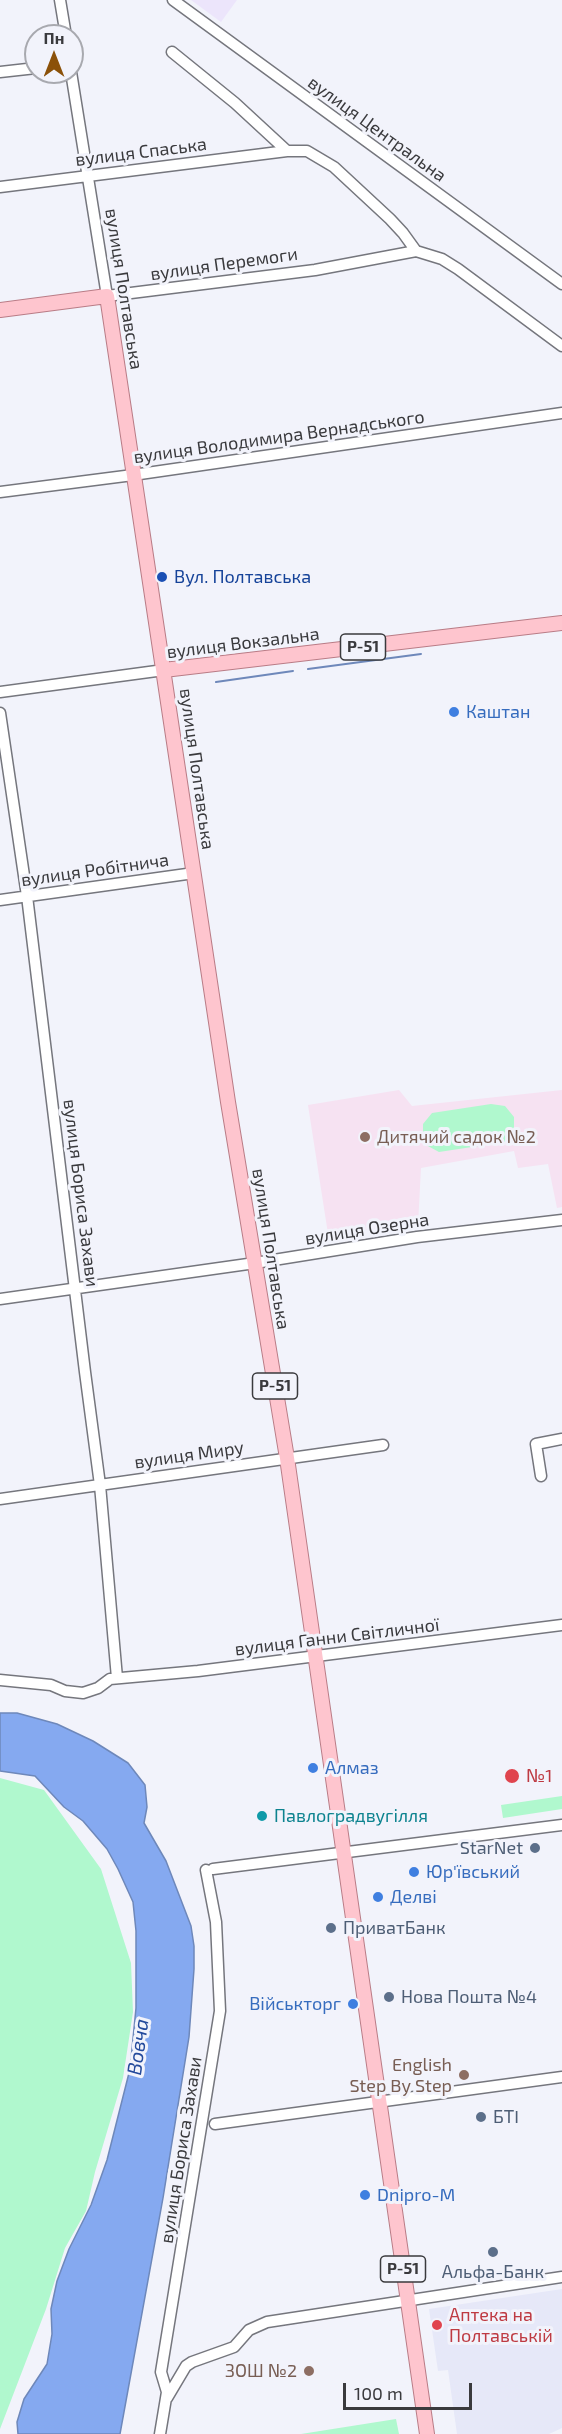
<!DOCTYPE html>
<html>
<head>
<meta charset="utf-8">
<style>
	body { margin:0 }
	#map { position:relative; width:562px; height:2434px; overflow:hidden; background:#f2f3fb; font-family:"Exo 2",sans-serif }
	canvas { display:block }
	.north { position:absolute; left:24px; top:24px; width:60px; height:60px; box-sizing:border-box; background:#f2f3fb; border:2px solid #a8a9af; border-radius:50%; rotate:0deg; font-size:16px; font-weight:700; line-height:24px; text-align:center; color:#3a3a3d }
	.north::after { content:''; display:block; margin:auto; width:21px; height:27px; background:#8b5109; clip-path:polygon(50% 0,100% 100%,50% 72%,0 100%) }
	.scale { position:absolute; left:343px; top:2383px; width:129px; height:27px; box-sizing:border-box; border:3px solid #3a3a3d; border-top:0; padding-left:8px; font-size:18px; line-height:21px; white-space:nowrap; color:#3a3a3d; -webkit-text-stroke:4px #f2f3fb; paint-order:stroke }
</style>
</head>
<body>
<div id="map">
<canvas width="562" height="2434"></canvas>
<div class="north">Пн</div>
<div class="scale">100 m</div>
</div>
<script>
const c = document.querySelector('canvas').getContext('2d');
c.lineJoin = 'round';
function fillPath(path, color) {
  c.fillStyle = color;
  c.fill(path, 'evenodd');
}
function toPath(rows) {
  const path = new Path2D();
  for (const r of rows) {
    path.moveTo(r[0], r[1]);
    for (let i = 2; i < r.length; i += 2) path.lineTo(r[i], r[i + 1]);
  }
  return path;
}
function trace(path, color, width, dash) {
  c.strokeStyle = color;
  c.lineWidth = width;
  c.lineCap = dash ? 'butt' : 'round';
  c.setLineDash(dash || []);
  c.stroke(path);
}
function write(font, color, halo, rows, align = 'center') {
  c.font = font + ' "Exo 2",sans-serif';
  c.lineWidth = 6;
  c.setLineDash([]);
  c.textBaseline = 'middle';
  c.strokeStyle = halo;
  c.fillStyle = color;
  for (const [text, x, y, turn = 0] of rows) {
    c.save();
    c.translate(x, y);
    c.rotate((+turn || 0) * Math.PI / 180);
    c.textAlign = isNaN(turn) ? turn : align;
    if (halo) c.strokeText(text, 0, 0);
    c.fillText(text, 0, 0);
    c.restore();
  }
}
fillPath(toPath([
	[562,2289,562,2428,549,2434,457,2434,448,2370,438,2371,429,2309]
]), '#e6e8f8');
fillPath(toPath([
	[191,0,237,0,221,22]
]), '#ece5fb');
fillPath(toPath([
	[399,1090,412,1106,562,1090,562,1207,557,1208,548,1164,518,1168,514,1151,421,1168,418,1225,328,1234,308,1105]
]), '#f6e2f2');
fillPath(toPath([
	[491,1104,505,1106,514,1117,514,1131,505,1142,439,1152,426,1145,423,1139,423,1124,432,1113],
	[0,1778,44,1790,101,1869,131,1963,133,2012,123,2078,95,2172,86,2211,65,2248,46,2309,0,2429],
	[562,1796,562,1809,503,1818,501,1805],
	[396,2419,399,2434,301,2434]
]), '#b0f8ce');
const water = toPath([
	[0,1713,17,1713,57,1724,93,1741,128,1763,145,1785,147,1807,144,1823,166,1861,191,1926,194,1946,194,1969,189,2037,163,2198,120,2434,18,2434,17,2422,24,2399,47,2364,52,2334,51,2309,57,2281,69,2249,91,2205,107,2160,130,2069,136,2008,136,1931,133,1902,118,1869,107,1849,83,1821,64,1807,35,1776,0,1771,0,1713]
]);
fillPath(water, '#85a9f0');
trace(water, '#6e88ba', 1.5);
trace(toPath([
	[308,669,421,654],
	[216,682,293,671]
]), '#6e88ba', 2);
const minor = toPath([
	[60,0,66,36],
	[173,0,562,284],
	[172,52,235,103,287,151,307,151,334,167,390,219,403,233,416,251,442,259,458,269,562,346],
	[0,72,36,68],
	[71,72,107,296,315,270,416,251],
	[0,187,287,151],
	[0,492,133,475,562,413],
	[0,692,164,670],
	[0,713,27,896,85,1372,100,1485,117,1678],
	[0,900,194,873],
	[0,1299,255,1263,417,1237,562,1220],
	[541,1476,536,1444,562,1439],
	[0,1499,383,1445],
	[0,1680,51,1685,65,1691,83,1693,98,1688,110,1679,198,1671,562,1625],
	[213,1869,562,1825],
	[215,2124,562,2077],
	[167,2398,186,2366,192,2362,234,2347,249,2330,267,2322,562,2277],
	[160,2434,167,2392,161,2372,220,2011,216,1922,206,1870]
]);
const major = toPath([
	[0,310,107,296,228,1102,287,1458,427,2434],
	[164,670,562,623]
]);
trace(minor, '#75767d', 13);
trace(major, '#b97c86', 16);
trace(minor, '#fff', 10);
trace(major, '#fec5ce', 14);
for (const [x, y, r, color] of [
	[162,577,6,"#1a4fb4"],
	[454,712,6,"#3f7fe0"],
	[365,1137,6,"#8d6e63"],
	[313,1768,6,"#3f7fe0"],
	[512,1776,8,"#e0444e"],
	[262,1816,6,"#0f9aa8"],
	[535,1848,6,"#5c6f8a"],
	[414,1872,6,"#3f7fe0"],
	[378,1897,6,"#3f7fe0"],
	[331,1928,6,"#5c6f8a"],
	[389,1997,6,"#5c6f8a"],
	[353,2004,6,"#3f7fe0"],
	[464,2075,6,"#8d6e63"],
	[481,2117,6,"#5c6f8a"],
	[365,2195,6,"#3f7fe0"],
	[493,2252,6,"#5c6f8a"],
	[437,2325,6,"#e0444e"],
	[309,2371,6,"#8d6e63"]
]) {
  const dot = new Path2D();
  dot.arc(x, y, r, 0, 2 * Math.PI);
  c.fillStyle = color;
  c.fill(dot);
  trace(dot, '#f2f3fb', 2);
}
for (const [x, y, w] of [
	[363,647,45],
	[275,1386,45],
	[403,2269,45]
]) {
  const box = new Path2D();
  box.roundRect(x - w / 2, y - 13, w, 26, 4.5);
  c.fillStyle = '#f2f3fb';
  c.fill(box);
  trace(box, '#3a3a3d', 1.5);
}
write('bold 16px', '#3a3a3d', null, [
	["Р-51",363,647],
	["Р-51",275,1386],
	["Р-51",403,2269]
]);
write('18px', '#3a3a3d', '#f2f3fb', [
	["вулиця Центральна",377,129,36],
	["вулиця Спаська",141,152,-7],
	["вулиця Перемоги",224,264,-8],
	["вулиця Полтавська",124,289,81],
	["вулиця Володимира Вернадського",279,437,-8],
	["вулиця Вокзальна",243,643,-7],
	["вулиця Полтавська",197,769,82],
	["вулиця Робітнича",95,870,-8],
	["вулиця Бориса Захави",81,1193,83],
	["вулиця Озерна",367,1229,-9],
	["вулиця Полтавська",271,1249,81],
	["вулиця Миру",189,1455,-8],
	["вулиця Ганни Світличної",337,1637,-7],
	["вулиця Бориса Захави",181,2150,-81]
]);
write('18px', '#164399', '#f2f3fb', [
	["Вул. Полтавська",174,577]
], 'left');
write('18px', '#366cbe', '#f2f3fb', [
	["Каштан",466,712],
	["Алмаз",325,1768],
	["Юр'ївський",426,1872],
	["Делві",390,1897],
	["Військторг",341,2004,"right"],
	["Dnipro-M",377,2195]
], 'left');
write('18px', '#785e54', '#f2f3fb', [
	["Дитячий садок №2",377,1137,"left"],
	["English",452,2065],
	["Step By Step",452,2086],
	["ЗОШ №2",297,2371]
], 'right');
write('18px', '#be3a42', '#f2f3fb', [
	["№1",526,1776],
	["Аптека на",449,2315],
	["Полтавській",449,2336]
], 'left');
write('18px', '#0d838f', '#f2f3fb', [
	["Павлоградвугілля",274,1816]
], 'left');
write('18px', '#4e5e75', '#f2f3fb', [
	["StarNet",523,1848,"right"],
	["ПриватБанк",343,1928],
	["Нова Пошта №4",401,1997],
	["БТI",493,2117],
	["Альфа-Банк",493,2272,"center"]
], 'left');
write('italic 20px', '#244a9c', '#f2f3fb', [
	["Вовча",138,2047,-82]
]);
</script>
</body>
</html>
